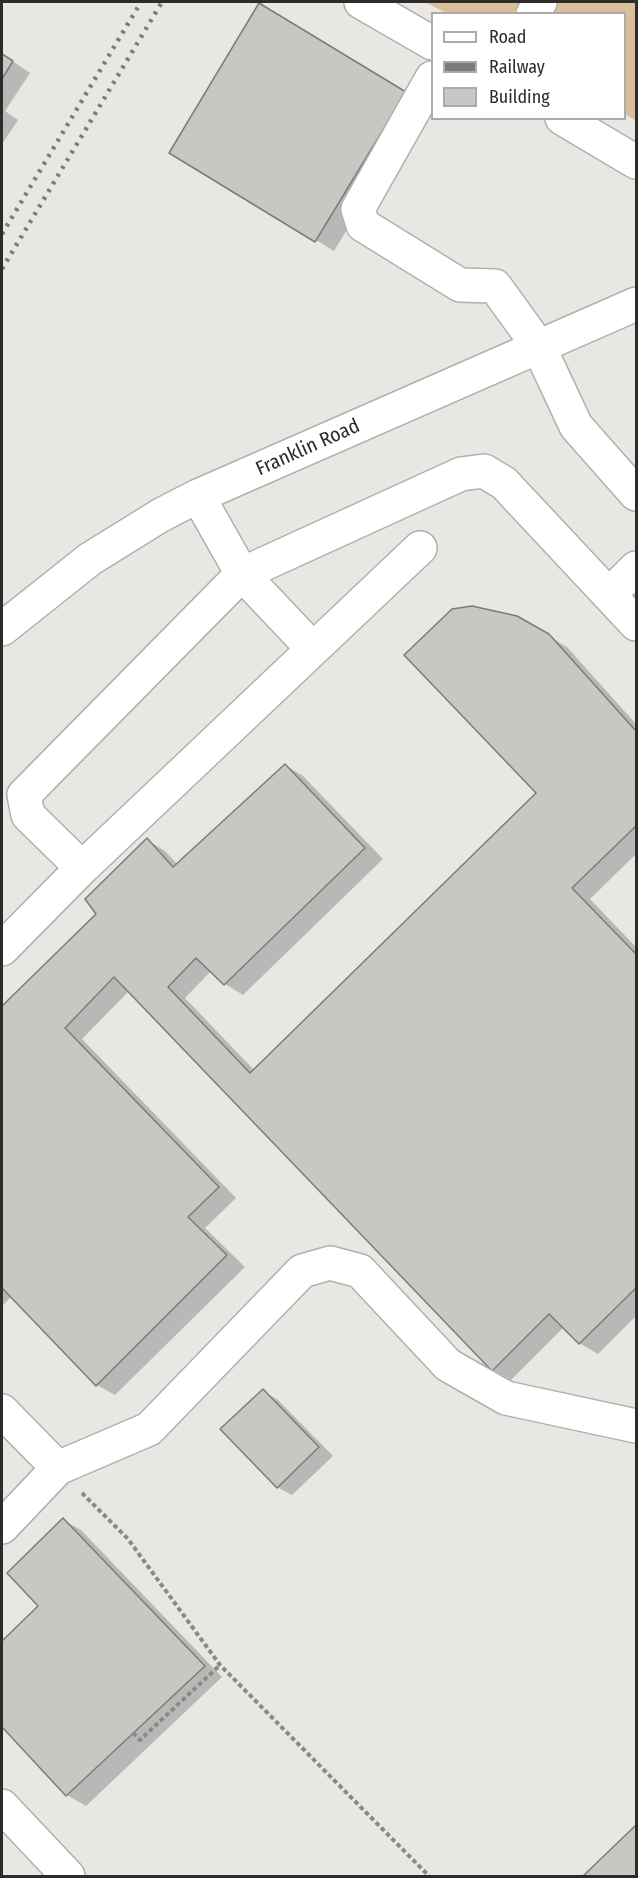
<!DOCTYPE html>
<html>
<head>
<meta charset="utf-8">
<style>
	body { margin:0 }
	#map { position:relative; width:638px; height:1878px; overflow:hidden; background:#e9e7e4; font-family:"Fira Sans Condensed",sans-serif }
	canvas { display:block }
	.frame { position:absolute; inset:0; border:3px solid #2d2c2b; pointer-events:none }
	.legend { position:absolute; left:431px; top:12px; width:195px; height:108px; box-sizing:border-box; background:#fff; border:2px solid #ababaa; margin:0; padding:8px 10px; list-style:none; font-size:18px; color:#2d2c2b }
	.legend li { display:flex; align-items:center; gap:12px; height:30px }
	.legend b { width:30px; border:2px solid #ababaa }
</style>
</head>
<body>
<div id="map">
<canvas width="638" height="1878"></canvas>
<div class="frame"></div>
<ul class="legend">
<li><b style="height:8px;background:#fff"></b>Road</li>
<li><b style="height:8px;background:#7c7b79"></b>Railway</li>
<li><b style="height:16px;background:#c9c7c4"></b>Building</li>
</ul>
</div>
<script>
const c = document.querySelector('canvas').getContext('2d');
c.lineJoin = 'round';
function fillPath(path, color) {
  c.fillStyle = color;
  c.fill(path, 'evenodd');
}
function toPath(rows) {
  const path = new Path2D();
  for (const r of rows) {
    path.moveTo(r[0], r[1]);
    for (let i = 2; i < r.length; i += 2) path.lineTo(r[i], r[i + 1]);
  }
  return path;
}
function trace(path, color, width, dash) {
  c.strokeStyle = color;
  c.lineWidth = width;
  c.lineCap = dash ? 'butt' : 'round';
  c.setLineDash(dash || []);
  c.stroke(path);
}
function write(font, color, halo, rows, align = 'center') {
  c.font = font + ' "Fira Sans Condensed",sans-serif';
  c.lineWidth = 4.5;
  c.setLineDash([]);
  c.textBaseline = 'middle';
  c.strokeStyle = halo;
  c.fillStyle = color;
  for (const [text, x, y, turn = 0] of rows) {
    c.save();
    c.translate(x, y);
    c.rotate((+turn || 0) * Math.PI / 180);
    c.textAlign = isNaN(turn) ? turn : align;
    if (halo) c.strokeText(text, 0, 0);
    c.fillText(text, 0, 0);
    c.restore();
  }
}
fillPath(toPath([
	[425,2,636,2,636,121,625,114,624,14,446,13]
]), '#d9bf9b');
fillPath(toPath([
	[278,16,423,104,334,251,316,240],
	[2,54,30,73,5,111,18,120,2,144],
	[517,618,567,647,636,724,636,854,590,899,636,947,636,1316,598,1354,579,1343,564,1327,511,1380,493,1370,129,991,82,1039,236,1198,205,1228,245,1267,115,1395,97,1385,11,1297,2,1306,2,1008,98,914,147,840,165,851,178,865,285,765,303,776,383,859,243,995,225,984,211,971,185,998,255,1071,538,793],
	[263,1391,278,1400,333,1456,292,1495,277,1487],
	[63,1520,81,1530,222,1677,86,1806,67,1795,2,1725,2,1643,40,1606],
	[636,1827,636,1876,585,1876]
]), '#0003');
const building = toPath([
	[259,3,406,92,315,242,169,153,259,3],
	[2,54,13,61,2,79,2,54],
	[472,606,517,616,549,634,636,731,636,826,572,888,636,954,636,1288,579,1344,549,1314,492,1371,114,977,65,1028,219,1187,188,1217,227,1255,96,1386,2,1288,2,1006,96,914,85,899,147,838,173,867,285,764,365,848,224,985,196,958,168,987,250,1073,536,793,404,655,452,609,472,606],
	[263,1389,319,1447,277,1488,220,1429,263,1389],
	[63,1518,205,1666,66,1796,2,1727,2,1641,38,1606,7,1573,63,1518],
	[636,1825,636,1876,583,1876,636,1825]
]);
fillPath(building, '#c9c7c4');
trace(building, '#7d7b78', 1.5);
const minor = toPath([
	[361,2,432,43],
	[533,14,540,2],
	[432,78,358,209,363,225,460,285,495,286,539,347,576,426,636,494],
	[562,118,636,162],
	[198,496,242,574,313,649],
	[420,548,82,868,28,815,24,795,242,574,461,474,484,471,504,483,636,624],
	[609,595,636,568],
	[2,629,90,559,161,515,198,496,636,304],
	[2,949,82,868],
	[2,1411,58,1468,2,1527],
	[58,1468,149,1429,302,1271,330,1263,360,1271,448,1365,506,1398,636,1426],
	[2,1806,68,1876]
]);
trace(minor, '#b2b0ad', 36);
trace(toPath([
	[82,1493,128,1539,220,1665,429,1876],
	[133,1733,140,1740,220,1665]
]), '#8b8987', 4, [4.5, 3]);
trace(minor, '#fff', 33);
trace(toPath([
	[2,234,141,2],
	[2,269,162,2]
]), '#7c7b79', 4.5, [3, 6]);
write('20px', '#2d2c2b', '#fff', [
	["Franklin Road",308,448,-24]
]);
</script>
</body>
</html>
